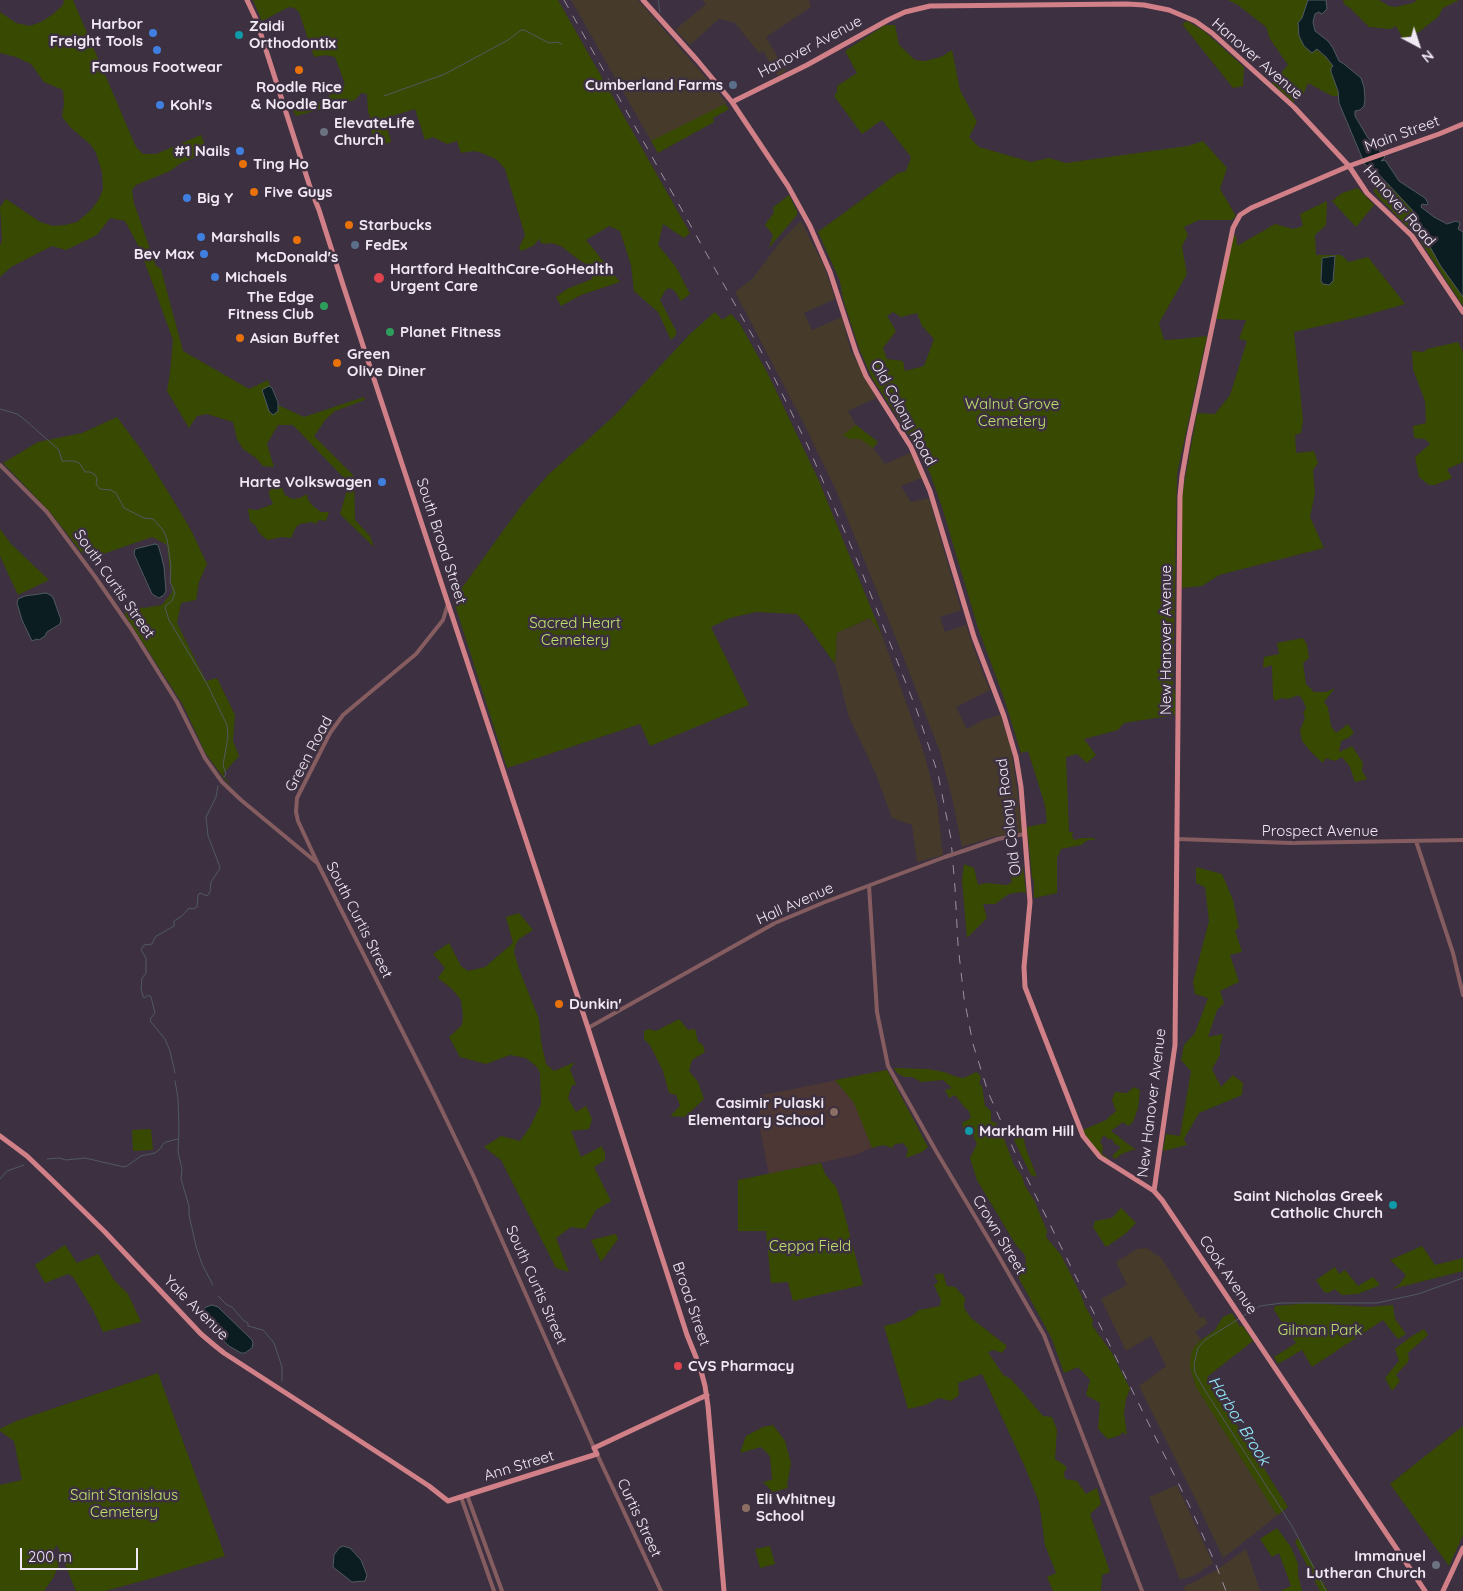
<!DOCTYPE html>
<html>
<head>
<meta charset="utf-8">
<style>
	body { margin:0 }
	#map { position:relative; width:1463px; height:1591px; overflow:hidden; background:#3c3041; font-family:Quicksand,sans-serif }
	canvas { display:block }
	.north { position:absolute; left:1393px; top:20px; width:50px; height:50px; -webkit-text-stroke:4px #3c3041; paint-order:stroke; rotate:140deg; font-size:14px; font-weight:700; line-height:20px; text-align:center; color:#f0e8f3 }
	.north::after { content:''; display:block; margin:auto; width:18px; height:22px; background:#f0e8f3; clip-path:polygon(50% 0,100% 100%,50% 72%,0 100%) }
	.scale { position:absolute; left:20px; top:1548px; width:118px; height:22px; box-sizing:border-box; border:2px solid #f0e8f3; border-top:0; padding-left:6px; font-size:15px; line-height:18px; white-space:nowrap; color:#f0e8f3; -webkit-text-stroke:4px #3c3041; paint-order:stroke }
</style>
</head>
<body>
<div id="map">
<canvas width="1463" height="1591"></canvas>
<div class="north">N</div>
<div class="scale">200 m</div>
</div>
<script>
const c = document.querySelector('canvas').getContext('2d');
c.lineJoin = 'round';
function fillPath(path, color) {
  c.fillStyle = color;
  c.fill(path, 'evenodd');
}
function toPath(rows) {
  const path = new Path2D();
  for (const r of rows) {
    path.moveTo(r[0], r[1]);
    for (let i = 2; i < r.length; i += 2) path.lineTo(r[i], r[i + 1]);
  }
  return path;
}
function trace(path, color, width, dash) {
  c.strokeStyle = color;
  c.lineWidth = width;
  c.lineCap = dash ? 'butt' : 'round';
  c.setLineDash(dash || []);
  c.stroke(path);
}
function write(font, color, halo, rows, align = 'center') {
  c.font = font + ' Quicksand,sans-serif';
  c.lineWidth = 5;
  c.setLineDash([]);
  c.textBaseline = 'middle';
  c.strokeStyle = halo;
  c.fillStyle = color;
  for (const [text, x, y, turn = 0] of rows) {
    c.save();
    c.translate(x, y);
    c.rotate((+turn || 0) * Math.PI / 180);
    c.textAlign = isNaN(turn) ? turn : align;
    if (halo) c.strokeText(text, 0, 0);
    c.fillText(text, 0, 0);
    c.restore();
  }
}
fillPath(toPath([
	[571,0,638,0,709,81,727,103,651,141],
	[703,0,809,0,811,7,766,37,786,71,778,76,763,51,759,53,735,23,724,20,719,19,690,45,675,30,706,4],
	[801,221,824,266,835,299,804,313,812,330,842,317,850,349,876,398,848,411,856,425,843,436,849,439,860,439,873,448,885,464,910,453,922,478,901,486,911,502,929,498,961,610,940,617,945,632,966,625,980,666,990,690,956,707,967,729,983,720,1000,715,1011,747,1023,833,992,837,962,847,953,802,940,752,903,656,835,488,804,424,735,292,752,279,781,241],
	[871,618,882,635,924,753,937,802,943,855,917,862,912,825,892,818,875,772,849,717,835,664,837,633],
	[1147,1248,1162,1259,1195,1311,1200,1318,1203,1316,1208,1323,1195,1332,1201,1340,1194,1347,1193,1379,1196,1387,1275,1512,1278,1515,1223,1558,1194,1496,1139,1386,1166,1366,1151,1336,1126,1351,1101,1299,1127,1285,1116,1262,1137,1249],
	[1177,1485,1213,1563,1195,1575,1180,1580,1149,1497],
	[1246,1549,1260,1591,1185,1591,1184,1587,1215,1571]
]), '#463b2b');
fillPath(toPath([
	[887,1070,918,1128,855,1155,769,1174,761,1135,758,1096]
]), '#4c3734');
fillPath(toPath([
	[64,0,73,0,136,147,143,154,156,154,201,135,208,152,181,163,170,171,136,185,132,190,134,203,156,266,161,269,183,351,249,389,268,380,278,405,304,417,364,397,365,400,335,411,326,419,314,436,354,476,355,520,370,536,374,547,340,514,347,490,344,478,293,425,278,425,267,444,274,467,263,466,256,458,243,449,237,439,233,422,207,414,197,416,189,428,167,391,170,373,173,340,140,249,125,221,110,218,97,235,66,250,52,246,11,267,0,277,0,246,2,240,0,207,6,199,40,222,53,226,65,225,77,222,91,210,99,199,103,189,102,172,96,153,90,144,71,128,62,117,64,104,63,90,44,82,31,64,16,57,0,53,0,12,16,23,30,26,41,22,52,15,63,5],
	[253,0,558,0,690,233,684,238,663,224,658,245,676,267,690,294,681,301,674,290,669,288,665,291,660,300,676,331,676,335,671,340,658,312,634,291,631,265,620,231,609,226,586,240,620,282,581,295,561,306,556,297,567,289,592,279,593,275,588,265,579,260,561,246,551,243,545,244,540,242,540,238,533,246,521,251,519,248,525,235,505,169,496,159,479,152,473,151,461,153,457,141,447,144,433,137,425,140,415,109,389,117,386,124,391,142,374,147,370,122,371,119,368,112,367,94,361,93,355,100,296,116,292,109,319,103,345,84,335,57,326,55,314,57,299,12,294,8,289,7,262,21],
	[1228,0,1308,0,1302,18,1298,23,1303,43,1311,53,1316,49,1326,57,1333,66,1333,77,1338,91,1338,96,1332,96,1308,83,1303,95,1293,102,1272,83,1288,65,1270,39,1266,27,1238,5],
	[1343,0,1379,0,1389,6,1395,7,1413,3,1417,0,1459,0,1443,8,1438,17,1419,32,1403,39,1396,26,1390,29,1369,27,1350,8,1344,4],
	[1187,21,1204,31,1244,67,1243,86,1233,88,1182,24],
	[885,25,895,25,899,45,915,60,925,61,941,57,952,50,960,90,977,122,969,137,979,147,1031,162,1049,158,1066,163,1188,146,1203,141,1227,168,1220,189,1236,216,1232,220,1199,220,1184,227,1188,235,1182,246,1187,274,1159,323,1164,340,1182,339,1207,336,1177,474,1173,688,1175,691,1175,715,1124,723,1118,730,1084,739,1096,755,1087,763,1077,754,1066,757,1069,832,1073,832,1072,835,1074,840,1082,838,1094,838,1095,840,1088,840,1081,845,1061,849,1057,858,1057,893,1034,898,1034,882,1032,877,1027,827,1047,823,1045,805,1028,751,1021,753,1004,698,978,628,942,507,930,473,919,451,872,378,859,348,843,299,840,281,818,232,898,173,906,171,911,157,882,120,862,134,834,96,837,92,837,86,857,73,845,51],
	[893,312,901,317,917,313,922,326,934,339,924,366,905,371,903,361,887,359,883,348,896,331,887,316],
	[725,104,729,109,713,118,714,122,658,153,651,141],
	[1380,176,1415,213,1422,232,1440,265,1463,297,1463,306,1417,236,1379,198,1374,192,1374,185],
	[1358,188,1374,205,1356,227,1332,201,1342,193],
	[789,195,797,211,797,215,769,248,773,235,765,225,773,214,774,211,773,208,775,206],
	[1327,201,1326,225,1315,235,1316,255,1341,255,1349,262,1368,257,1405,304,1363,316,1294,332,1303,420,1301,433,1295,435,1296,453,1314,451,1318,463,1313,470,1315,493,1310,517,1324,548,1219,575,1202,586,1182,588,1182,495,1197,413,1215,414,1230,395,1247,341,1239,339,1246,320,1216,319,1233,237,1236,235,1237,246,1275,224,1293,229,1303,226,1300,214],
	[1335,256,1334,278,1327,285,1323,284,1321,279,1322,259],
	[715,312,722,320,731,314,740,324,768,374,819,481,882,635,870,618,837,633,835,664,809,628,797,614,756,612,730,618,711,627,749,705,650,746,640,724,507,768,454,602,456,596,521,506,549,474,614,416,690,334],
	[1458,342,1463,352,1463,462,1447,469,1452,478,1435,485,1429,485,1419,477,1415,457,1430,444,1425,439,1414,438,1413,426,1426,423,1425,401,1413,369,1412,351,1424,352,1427,349],
	[117,417,143,452,164,485,191,530,207,564,199,582,196,600,181,603,177,623,206,681,217,678,235,715,233,741,239,756,223,774,232,789,206,754,183,705,125,615,126,604,144,608,162,605,172,592,167,545,152,537,103,554,82,553,50,512,3,463,38,442,82,433],
	[856,425,878,442,873,448,860,439,849,439,843,435],
	[276,483,282,488,285,495,292,499,300,498,307,494,308,500,314,507,321,512,329,512,326,521,319,520,316,524,311,522,300,524,296,527,291,538,282,537,268,540,265,538,259,533,256,526,250,521,248,509,257,510,273,504,269,495,270,485],
	[0,529,11,544,49,580,18,595,0,556],
	[1303,638,1307,645,1309,658,1303,663,1306,684,1314,692,1326,692,1335,688,1324,702,1328,707,1331,726,1336,733,1348,724,1354,733,1348,738,1341,741,1339,752,1352,746,1363,763,1362,771,1367,779,1355,782,1350,767,1342,757,1335,761,1326,758,1323,763,1311,752,1302,741,1300,730,1305,718,1303,712,1306,709,1304,702,1299,695,1288,699,1281,698,1275,701,1273,697,1272,665,1263,668,1264,657,1279,654,1277,643],
	[964,864,974,868,978,885,986,883,1007,885,1012,882,1011,875,1023,866,1026,893,1021,892,1009,894,995,904,983,904,987,918,967,938,962,880],
	[1196,867,1222,874,1233,900,1239,928,1235,930,1242,952,1230,955,1239,982,1220,991,1224,1003,1217,1010,1208,1037,1223,1034,1220,1046,1220,1055,1212,1069,1221,1087,1233,1075,1243,1083,1242,1095,1199,1113,1184,1139,1187,1145,1163,1151,1166,1134,1180,1136,1191,1071,1181,1060,1184,1045,1195,1033,1208,998,1195,994,1193,982,1209,921,1205,887,1196,883],
	[519,913,533,930,519,939,515,946,514,952,519,969,539,1019,541,1041,546,1064,554,1071,575,1062,570,1069,576,1085,572,1085,568,1098,576,1112,586,1106,592,1119,589,1129,571,1131,581,1157,602,1146,603,1150,605,1152,605,1160,594,1167,611,1201,596,1210,585,1229,571,1227,556,1238,569,1272,556,1268,501,1160,484,1147,501,1136,520,1141,530,1127,541,1104,540,1073,537,1067,526,1058,510,1055,486,1064,460,1057,449,1037,462,1025,463,1016,461,1000,452,989,438,978,445,968,433,954,449,943,461,966,468,971,485,967,513,943,506,917],
	[679,1019,688,1030,695,1029,698,1042,703,1045,705,1052,692,1060,689,1071,698,1082,704,1099,685,1117,670,1116,680,1106,676,1095,669,1093,663,1071,650,1045,644,1039,644,1031,649,1029,656,1031],
	[894,1068,928,1069,944,1072,957,1077,964,1078,976,1072,979,1074,981,1078,979,1083,982,1086,985,1106,991,1111,991,1121,996,1123,1001,1131,1014,1165,1022,1176,1025,1186,1034,1200,1047,1231,1046,1237,1061,1255,1081,1295,1085,1306,1093,1320,1092,1325,1112,1353,1130,1389,1126,1399,1124,1413,1127,1435,1122,1432,1121,1435,1108,1439,1098,1429,1100,1403,1086,1395,1090,1380,1078,1367,1064,1373,1052,1339,1015,1271,1026,1264,1025,1255,1016,1245,977,1180,970,1158,977,1144,970,1128,964,1130,962,1123,971,1118,968,1109,966,1109,955,1095,949,1098,945,1090,952,1088,943,1080,921,1082,912,1077,905,1077,897,1073],
	[887,1070,928,1147,922,1152,906,1158,908,1149,903,1143,895,1144,892,1148,883,1145,872,1148,854,1103,835,1080],
	[1134,1087,1140,1090,1138,1108,1133,1122,1128,1126,1123,1122,1111,1131,1136,1150,1132,1150,1122,1154,1115,1159,1112,1156,1121,1147,1115,1144,1112,1139,1108,1139,1104,1135,1100,1141,1103,1147,1102,1154,1109,1159,1107,1161,1090,1143,1083,1130,1106,1120,1116,1111,1112,1100,1115,1092,1127,1093],
	[151,1129,153,1150,133,1151,132,1130],
	[1018,1137,1024,1139,1026,1149,1037,1177,1031,1175,1014,1140],
	[821,1163,825,1174,836,1187,841,1201,863,1285,793,1301,788,1282,771,1283,766,1231,738,1231,738,1180],
	[1121,1208,1136,1223,1125,1234,1106,1247,1093,1227,1095,1221,1112,1218],
	[616,1234,618,1239,601,1262,591,1240],
	[65,1245,77,1263,98,1254,114,1280,128,1294,141,1322,103,1332,93,1310,73,1277,68,1274,45,1283,35,1265],
	[1422,1246,1435,1265,1463,1258,1463,1271,1392,1289,1399,1285,1406,1275,1390,1260],
	[1335,1267,1339,1274,1345,1270,1358,1286,1373,1277,1380,1285,1358,1294,1342,1295,1335,1289,1328,1293,1324,1292,1316,1280],
	[943,1273,947,1286,955,1287,965,1298,964,1308,971,1318,1007,1346,1002,1353,994,1350,988,1352,1003,1375,1011,1379,1043,1416,1052,1417,1057,1430,1055,1459,1067,1467,1064,1473,1065,1479,1077,1481,1086,1494,1097,1488,1101,1504,1090,1514,1110,1572,1102,1575,1101,1591,1053,1591,1047,1577,1056,1573,1045,1545,1039,1502,1025,1467,982,1374,958,1383,959,1395,951,1401,939,1398,925,1405,908,1409,884,1326,897,1323,912,1316,919,1310,940,1306,941,1300,934,1285,938,1282,934,1275],
	[1311,1303,1369,1307,1393,1305,1395,1319,1406,1334,1398,1339,1383,1320,1312,1367,1302,1350,1278,1364,1274,1357,1296,1343,1274,1310,1275,1306],
	[1232,1313,1240,1327,1242,1325,1253,1341,1207,1377,1288,1507,1278,1515,1275,1512,1196,1387,1190,1367,1191,1355,1194,1347,1201,1340,1215,1330,1223,1317],
	[1424,1329,1428,1335,1407,1354,1409,1356,1408,1362,1396,1375,1400,1381,1392,1391,1385,1378,1399,1361,1395,1349,1409,1338],
	[158,1373,225,1556,153,1578,105,1591,76,1591,57,1545,52,1552,59,1565,53,1578,44,1591,0,1591,0,1485,22,1480,14,1441,0,1431,0,1429,16,1421],
	[773,1425,785,1441,791,1463,787,1485,788,1488,773,1492,763,1482,772,1480,770,1456,761,1447,740,1453,746,1436,763,1427],
	[1463,1426,1463,1535,1449,1566,1390,1484],
	[1277,1528,1291,1547,1298,1564,1298,1575,1302,1591,1283,1591,1282,1590,1291,1586,1279,1553,1272,1557,1260,1539],
	[1298,1538,1328,1591,1320,1591,1295,1542],
	[770,1546,775,1564,760,1568,755,1549]
]), '#384901');
const water = toPath([
	[1308,0,1326,0,1327,9,1322,14,1319,12,1315,14,1313,22,1315,31,1328,41,1333,48,1339,61,1344,64,1361,78,1364,87,1365,99,1364,106,1360,110,1355,111,1355,116,1368,138,1385,157,1381,161,1385,160,1399,181,1425,198,1428,203,1427,205,1422,204,1421,207,1434,217,1447,224,1456,221,1460,223,1458,229,1463,232,1463,297,1440,265,1422,232,1415,213,1372,167,1365,165,1339,103,1338,91,1331,72,1331,68,1333,66,1326,57,1317,49,1312,53,1304,46,1299,36,1298,23,1302,18,1308,0],
	[1335,256,1333,281,1329,285,1323,284,1321,281,1322,258,1335,256],
	[269,386,272,388,278,402,278,411,273,415,269,411,262,390,269,386],
	[155,544,158,545,161,555,164,567,166,591,164,595,159,598,152,594,134,554,135,549,155,544],
	[46,593,52,596,54,600,61,620,60,624,47,632,45,636,39,640,37,639,32,641,22,620,17,603,18,599,25,596,46,593],
	[212,1305,218,1307,252,1340,253,1343,252,1348,245,1353,241,1353,229,1346,210,1329,199,1316,200,1314,206,1307,212,1305],
	[343,1546,350,1548,361,1560,367,1575,365,1581,352,1582,333,1567,334,1555,339,1548,343,1546]
]);
fillPath(water, '#0c1d21');
trace(water, '#505a60', 1);
trace(toPath([
	[658,0,660,12],
	[384,96,445,74,508,40,521,30,524,30,549,43,557,42,562,44],
	[0,409,17,414,24,419,59,450,62,461,75,461,80,464,85,472,90,472,94,474,97,478,96,484,100,489,111,490,116,493,124,508,144,518,153,519,163,530,167,539,171,566,170,582,175,593,172,601,165,606,166,611,169,620,206,682,227,725,228,737,223,765,226,774,224,777],
	[175,1073,170,1051,165,1039,151,1022,150,1019,155,1013,151,997,149,995,144,998,143,996,141,989,142,978,146,973,146,958,141,950,144,945,152,944,155,937,174,926,174,921,182,916,189,908,193,909,197,907,198,895,200,893,207,896,210,892,211,882,219,870,220,867,208,836,206,817,216,797,218,786],
	[175,1081,178,1098,179,1130,178,1152,182,1169,181,1179,189,1206,189,1215,196,1246,202,1264,213,1285],
	[47,1159,59,1158,66,1160,85,1158,124,1167,127,1166,141,1156,155,1153,160,1149,163,1144,166,1142,178,1139],
	[0,1179,7,1171,24,1165],
	[218,1296,227,1305,232,1307,243,1320,248,1323,248,1326,263,1330,274,1343,282,1367,282,1381],
	[1243,1316,1260,1306,1282,1303,1377,1303,1418,1294,1463,1278],
	[1240,1318,1205,1340,1198,1348,1194,1364,1195,1373,1206,1392,1292,1526,1326,1591]
]), '#505a60', 1);
trace(toPath([
	[0,465,47,512,96,578,132,630,177,702,205,758,222,782,241,800,316,862],
	[448,604,443,620,416,654,343,715,338,722,330,733,297,798,296,812,298,821,318,864,435,1096,473,1175,594,1448],
	[1177,839,1291,843,1463,840],
	[1416,841,1453,953,1463,995],
	[963,851,998,839,1025,834],
	[869,886,877,1012,888,1066,936,1151,998,1255,1044,1335,1142,1591],
	[588,1028,775,923,825,902,945,857],
	[597,1454,661,1591],
	[467,1495,502,1591],
	[461,1497,494,1591]
]), '#855c5f', 4);
trace(toPath([
	[247,0,256,19,310,187,319,210,344,288,588,1028,687,1335,700,1367,705,1386,708,1406,724,1591],
	[643,0,697,60,732,102,788,186,810,226,830,272,856,352,866,376,911,447,930,491,974,637,1004,716,1016,757,1021,787,1030,902,1024,967,1025,987,1083,1136,1100,1157,1154,1191,1162,1200,1425,1591],
	[732,102,807,65,888,20,905,12,930,6,1127,4,1144,5,1169,10,1195,21,1212,33,1294,107,1349,166,1367,193,1412,236,1463,312],
	[0,1136,27,1156,53,1181,105,1232,201,1334,214,1345,224,1353,394,1463,429,1486,448,1501,597,1454,594,1448,707,1395],
	[1154,1191,1175,1045,1180,496,1182,476,1189,436,1233,228,1240,215,1251,208,1349,166,1439,134,1463,124],
	[1443,1591,1463,1548]
]), '#d28087', 5);
trace(toPath([
	[564,0,760,349,807,444,857,560,917,711,938,774,951,839,955,888,958,945,964,998,973,1044,988,1092,1020,1164,1192,1511,1216,1565,1226,1591]
]), '#9c92a0', 1, [9, 9]);
trace(toPath([
	[945,857,963,851]
]), '#855c5f', 4);
for (const [x, y, r, color] of [
	[153,33,5,"#3f7fe0"],
	[239,35,5,"#0f9aa8"],
	[157,50,5,"#3f7fe0"],
	[299,70,5,"#e8710a"],
	[733,85,5,"#5c6f8a"],
	[160,105,5,"#3f7fe0"],
	[324,132,5,"#6b7280"],
	[240,151,5,"#3f7fe0"],
	[243,164,5,"#e8710a"],
	[254,192,5,"#e8710a"],
	[187,198,5,"#3f7fe0"],
	[349,225,5,"#e8710a"],
	[201,237,5,"#3f7fe0"],
	[297,240,5,"#e8710a"],
	[355,245,5,"#5c6f8a"],
	[204,254,5,"#3f7fe0"],
	[215,277,5,"#3f7fe0"],
	[379,278,6,"#e0444e"],
	[324,306,5,"#2e9e5b"],
	[390,332,5,"#2e9e5b"],
	[240,338,5,"#e8710a"],
	[337,363,5,"#e8710a"],
	[382,482,5,"#3f7fe0"],
	[559,1004,5,"#e8710a"],
	[834,1112,5,"#8d6e63"],
	[969,1131,5,"#0f9aa8"],
	[1393,1205,5,"#0f9aa8"],
	[678,1366,5,"#e0444e"],
	[746,1508,5,"#8d6e63"],
	[1436,1565,5,"#6b7280"]
]) {
  const dot = new Path2D();
  dot.arc(x, y, r, 0, 2 * Math.PI);
  c.fillStyle = color;
  c.fill(dot);
  trace(dot, '#3c3041', 2);
}
write('bold 15px', '#f0e8f3', '#3c3041', [
	["Harbor",143,24,"right"],
	["Freight Tools",143,41,"right"],
	["Zaidi",249,26],
	["Orthodontix",249,43],
	["Famous Footwear",157,67,"center"],
	["Cumberland Farms",723,85,"right"],
	["Roodle Rice",299,87,"center"],
	["& Noodle Bar",299,104,"center"],
	["Kohl's",170,105],
	["ElevateLife",334,123],
	["Church",334,140],
	["#1 Nails",230,151,"right"],
	["Ting Ho",253,164],
	["Five Guys",264,192],
	["Big Y",197,198],
	["Starbucks",359,225],
	["Marshalls",211,237],
	["FedEx",365,245],
	["Bev Max",194,254,"right"],
	["McDonald's",297,257,"center"],
	["Hartford HealthCare-GoHealth",390,269],
	["Urgent Care",390,286],
	["Michaels",225,277],
	["The Edge",314,297,"right"],
	["Fitness Club",314,314,"right"],
	["Planet Fitness",400,332],
	["Asian Buffet",250,338],
	["Green",347,354],
	["Olive Diner",347,371],
	["Harte Volkswagen",372,482,"right"],
	["Dunkin'",569,1004],
	["Casimir Pulaski",824,1103,"right"],
	["Elementary School",824,1120,"right"],
	["Markham Hill",979,1131],
	["Saint Nicholas Greek",1383,1196,"right"],
	["Catholic Church",1383,1213,"right"],
	["CVS Pharmacy",688,1366],
	["Eli Whitney",756,1499],
	["School",756,1516],
	["Immanuel",1426,1556,"right"],
	["Lutheran Church",1426,1573,"right"]
], 'left');
write('15px', '#f0e8f3', '#3c3041', [
	["Hanover Avenue",810,47,-28],
	["Hanover Avenue",1257,59,41],
	["Main Street",1402,134,-20],
	["Hanover Road",1399,206,49],
	["Old Colony Road",903,413,61],
	["South Broad Street",441,541,72],
	["South Curtis Street",114,584,55],
	["New Hanover Avenue",1166,640,-90],
	["Green Road",309,754,-62],
	["Old Colony Road",1009,817,-97],
	["Prospect Avenue",1320,831],
	["Hall Avenue",795,904,-24],
	["South Curtis Street",359,920,63],
	["New Hanover Avenue",1152,1103,-83],
	["Crown Street",999,1235,59],
	["Cook Avenue",1228,1275,56],
	["South Curtis Street",536,1285,66],
	["Broad Street",691,1304,71],
	["Yale Avenue",196,1308,45],
	["Ann Street",519,1466,-17],
	["Curtis Street",639,1518,65]
]);
write('15px', '#bee16e', '#3c3041', [
	["Walnut Grove",1012,404],
	["Cemetery",1012,421],
	["Sacred Heart",575,623],
	["Cemetery",575,640],
	["Ceppa Field",810,1246],
	["Gilman Park",1320,1330],
	["Saint Stanislaus",124,1495],
	["Cemetery",124,1512]
]);
write('italic 16px', '#92ecfd', '#3c3041', [
	["Harbor Brook",1239,1421,58]
]);
</script>
</body>
</html>
